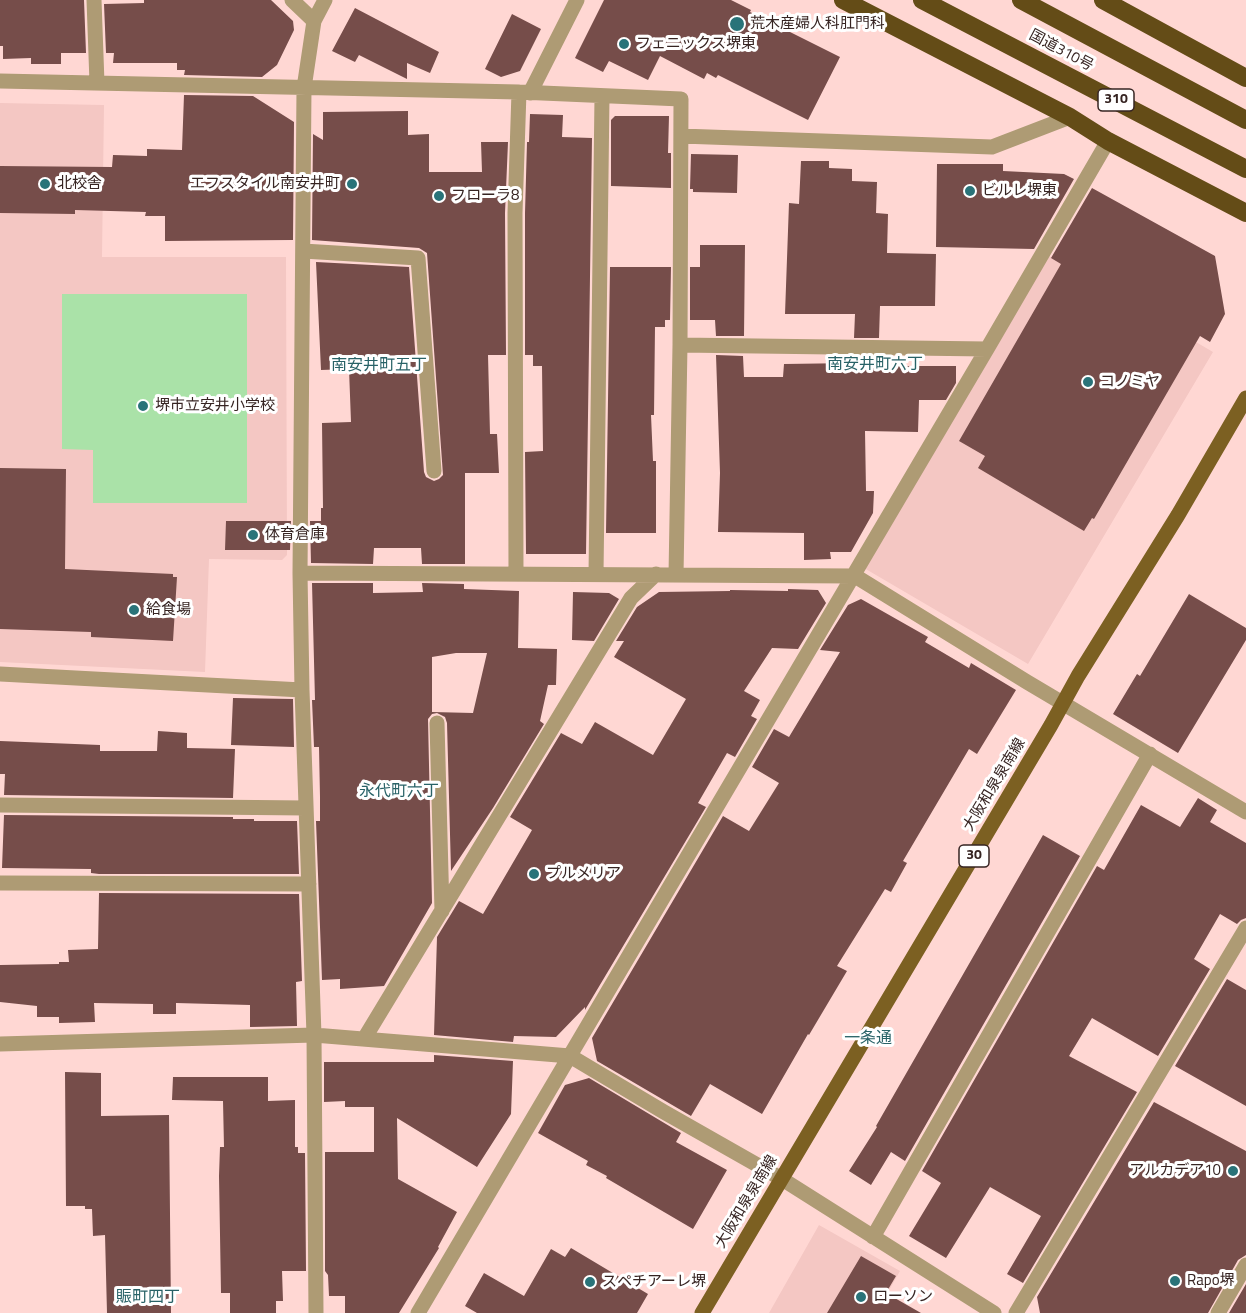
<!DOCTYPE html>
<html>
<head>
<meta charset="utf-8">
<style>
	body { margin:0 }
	canvas { display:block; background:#ffd7d3 }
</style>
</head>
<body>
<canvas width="1246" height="1313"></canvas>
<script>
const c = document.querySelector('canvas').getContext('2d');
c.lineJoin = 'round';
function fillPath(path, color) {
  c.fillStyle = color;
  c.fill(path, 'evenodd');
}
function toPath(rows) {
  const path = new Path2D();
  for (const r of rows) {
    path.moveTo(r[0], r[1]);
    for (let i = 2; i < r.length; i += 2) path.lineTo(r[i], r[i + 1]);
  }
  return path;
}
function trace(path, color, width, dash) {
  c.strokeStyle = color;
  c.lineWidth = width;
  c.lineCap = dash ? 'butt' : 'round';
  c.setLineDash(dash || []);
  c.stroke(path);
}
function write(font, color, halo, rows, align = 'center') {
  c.font = font + ' "Titillium Web","Noto Sans JP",sans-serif';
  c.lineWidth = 6;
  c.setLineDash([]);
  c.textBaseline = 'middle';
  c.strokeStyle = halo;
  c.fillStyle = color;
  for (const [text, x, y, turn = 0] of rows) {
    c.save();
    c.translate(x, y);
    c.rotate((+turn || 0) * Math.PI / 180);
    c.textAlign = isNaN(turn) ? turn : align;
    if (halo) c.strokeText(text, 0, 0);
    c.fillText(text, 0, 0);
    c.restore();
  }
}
fillPath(toPath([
	[0,103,104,105,102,257,286,257,287,555,282,560,209,559,205,672,0,662],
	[1049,256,1213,352,1028,664,864,568],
	[819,1225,900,1271,876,1313,769,1313]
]), '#f4c7c3');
fillPath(toPath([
	[62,294,247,294,247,503,93,503,93,450,62,449]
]), '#aae2a8');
fillPath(toPath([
	[0,0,84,0,86,53,61,53,61,64,31,64,31,58,3,59,3,46,0,46],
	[144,0,271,0,293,21,294,30,277,65,262,77,184,75,185,70,177,70,177,63,113,63,114,53,106,53,104,4,144,3],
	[604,0,731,0,751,10,750,12,840,57,808,120,718,75,716,78,707,73,704,79,660,56,648,80,609,61,603,72,575,58],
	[355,8,439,52,430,73,407,63,407,79,359,55,355,62,332,51],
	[512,14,541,29,520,71,501,77,485,69],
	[184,95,253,96,294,122,293,240,165,241,165,216,145,216,146,212,75,210,75,214,0,213,0,166,112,167,113,155,147,156,147,149,182,150],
	[408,111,408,135,429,134,429,172,482,172,481,142,508,142,505,213,506,355,488,355,490,434,497,434,499,473,465,473,465,564,422,564,421,548,374,548,373,564,311,563,310,521,321,521,321,508,323,508,322,423,351,422,349,369,321,370,316,262,409,267,424,472,426,477,434,481,439,479,443,475,427,253,419,248,312,240,313,134,323,140,323,112],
	[530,114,563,115,562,137,592,138,586,554,526,554,525,452,543,451,542,366,533,366,533,355,525,355,525,213,527,142,529,142],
	[615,116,669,116,668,153,671,153,671,188,611,186,611,120],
	[691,154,738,155,737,193,693,192,693,189,690,189],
	[801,161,829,161,829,168,852,169,852,181,877,182,876,213,888,214,887,253,936,254,935,306,880,306,879,338,854,338,855,314,785,314,789,203,799,204],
	[937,164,1003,164,1003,171,1064,174,1074,179,1034,249,936,247],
	[1092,188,1215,256,1225,314,1210,342,1200,336,1094,519,1092,518,1084,531,978,468,985,456,959,441,1061,264,1051,258],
	[700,245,745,245,744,336,716,336,715,320,690,320,690,267,700,267],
	[610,267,671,267,670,320,665,320,665,327,655,327,654,415,651,415,653,461,656,461,656,533,606,533],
	[716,355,743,356,744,377,783,377,784,364,854,363,854,357,879,357,878,366,956,366,956,383,946,400,919,400,918,432,865,431,866,491,874,491,873,513,851,552,830,552,831,559,804,560,804,533,718,532,720,473],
	[0,468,66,469,65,569,173,574,173,577,177,577,173,641,91,637,91,632,0,629],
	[226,521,291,521,290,550,225,550],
	[312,583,373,583,373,593,423,592,422,583,464,584,464,589,519,591,518,648,557,649,556,685,548,685,540,721,544,724,493,808,451,871,447,723,445,717,437,713,432,714,428,719,432,903,384,986,340,989,340,979,322,980,316,821,320,821,320,797,319,747,314,747,312,700,315,700],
	[456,653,487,653,473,713,432,712,432,657],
	[788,589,818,590,826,603,798,649,772,648,744,691,760,700,751,716,757,719,735,757,727,753,698,803,706,807,585,1010,585,1007,556,1037,514,1036,513,1042,434,1035,437,937,459,901,483,914,532,830,510,817,561,733,582,744,595,722,653,755,686,699,614,657,624,641,616,641,637,607,659,592,730,591,730,590,788,591],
	[573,592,609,593,619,599,594,641,572,640],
	[1189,594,1246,628,1246,640,1178,753,1113,714,1137,674,1140,676],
	[861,599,928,637,925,642,969,668,971,663,1016,690,977,754,969,749,903,861,907,863,891,892,885,889,837,966,847,971,809,1035,808,1034,762,1114,710,1084,691,1116,597,1061,592,1038,723,816,749,831,779,783,752,767,774,729,789,737,840,652,820,650,848,605],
	[233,698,293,699,294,747,231,745],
	[158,731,187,733,187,748,235,749,233,798,4,795,5,774,0,774,0,741,100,745,100,751,157,751],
	[1198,798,1217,810,1210,822,1246,843,1246,918,1241,920,1237,924,1220,914,1194,959,1210,969,1158,1056,1092,1018,1069,1056,1137,1092,1023,1283,1007,1274,1041,1216,990,1187,946,1258,909,1236,941,1183,922,1171,1097,866,1104,870,1141,805,1180,827],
	[4,815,233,817,233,819,254,819,254,821,297,821,299,874,99,874,91,873,91,869,2,868],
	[1043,835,1080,856,905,1161,891,1152,871,1185,849,1171,877,1127,876,1126],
	[99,893,299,894,302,981,296,982,297,1026,250,1027,250,1005,176,1003,176,1014,153,1014,153,1004,94,1003,95,1022,59,1023,59,1017,37,1017,37,1006,0,1002,0,965,59,964,59,962,69,962,68,950,98,949],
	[1227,979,1246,990,1246,1106,1175,1066],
	[434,1055,513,1061,511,1114,477,1167,397,1118,398,1179,457,1212,438,1247,439,1248,399,1313,345,1313,345,1296,329,1296,328,1275,325,1271,325,1152,374,1152,374,1107,345,1107,345,1101,324,1102,324,1062,434,1062],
	[65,1072,101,1073,101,1116,169,1115,171,1313,107,1313,105,1235,93,1236,92,1209,85,1209,85,1206,66,1206],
	[173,1077,268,1077,268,1101,295,1100,295,1147,298,1147,298,1153,305,1153,306,1271,282,1271,283,1301,276,1301,276,1313,230,1313,230,1293,221,1293,219,1176,220,1147,224,1147,223,1101,172,1100],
	[589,1078,681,1133,676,1142,727,1170,693,1229,606,1178,607,1176,586,1165,588,1161,538,1133,565,1085],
	[1154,1102,1246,1151,1246,1255,1238,1260,1208,1313,1040,1313,1037,1297],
	[571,1248,648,1294,637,1313,477,1313,465,1306,484,1273,524,1296,551,1249,565,1257],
	[861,1256,896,1276,886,1293,921,1313,827,1313],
	[1246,1284,1246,1313,1229,1313]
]), '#764d4a');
trace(toPath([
	[94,0,97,83],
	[292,0,314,21],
	[0,81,519,92,681,99,680,345,987,349,1108,141],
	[530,93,577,0],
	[681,136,992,147,1070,117],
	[303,251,418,258,434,471],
	[300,573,855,576,1027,682,1246,812],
	[516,574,515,213,519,92],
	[596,574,602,96],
	[676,575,680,345],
	[0,674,302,690],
	[437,723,442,911],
	[0,805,306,808],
	[0,883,309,884],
	[364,1039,631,598,656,574],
	[0,1044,314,1035,570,1056,664,1112,782,1179,994,1313],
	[873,1237,1150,754],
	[316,1313,314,1035,302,690,300,573,304,88,314,21,325,0],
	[418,1313,987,349],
	[1016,1313,1246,928],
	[1218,1313,1246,1265]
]), '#ae9b74', 15);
trace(toPath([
	[702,1313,1051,725,1078,676,1178,515,1246,398]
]), '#7c6022', 15);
trace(toPath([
	[843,0,1070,117,1108,141,1246,213],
	[922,0,1246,169],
	[1021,0,1246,120],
	[1103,0,1246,78]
]), '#644c17', 18);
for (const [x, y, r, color] of [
	[737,24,8,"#297379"],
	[624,44,6,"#297379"],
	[45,184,6,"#297379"],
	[352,184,6,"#297379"],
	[970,191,6,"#297379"],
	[439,196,6,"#297379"],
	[1088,382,6,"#297379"],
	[143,406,6,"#297379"],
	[253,535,6,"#297379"],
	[134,610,6,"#297379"],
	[534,874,6,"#297379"],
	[1233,1171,6,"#297379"],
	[1175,1281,6,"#297379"],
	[590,1282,6,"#297379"],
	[861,1297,6,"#297379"]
]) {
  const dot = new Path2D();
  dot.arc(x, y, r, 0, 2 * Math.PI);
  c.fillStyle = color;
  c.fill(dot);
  trace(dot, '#fff', 2);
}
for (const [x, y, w] of [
	[1116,100,36],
	[974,856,30]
]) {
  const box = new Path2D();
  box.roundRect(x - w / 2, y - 11, w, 22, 4.5);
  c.fillStyle = '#fff';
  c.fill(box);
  trace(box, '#362422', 1.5);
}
write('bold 14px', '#362422', null, [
	["310",1116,100],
	["30",974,856]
]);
write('15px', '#362422', '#fff', [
	["荒木産婦人科肛門科",750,24],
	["フェニックス堺東",636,44],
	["北校舎",57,184],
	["エフスタイル南安井町",340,184,"right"],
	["ビルレ堺東",982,191],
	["フローラ8",451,196],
	["コノミヤ",1100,382],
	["堺市立安井小学校",155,406],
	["体育倉庫",265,535],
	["給食場",146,610],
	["プルメリア",546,874],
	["アルカデア10",1221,1171,"right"],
	["Rapo堺",1187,1281],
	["スペチアーレ堺",602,1282],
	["ローソン",873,1297]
], 'left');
write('15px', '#362422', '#fff', [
	["国道310号",1061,51,28],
	["大阪和泉泉南線",995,785,-59],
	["大阪和泉泉南線",747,1202,-59]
]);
write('16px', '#286267', '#fff', [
	["南安井町六丁",875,365],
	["南安井町五丁",379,366],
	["永代町六丁",399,792],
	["一条通",868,1039],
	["賑町四丁",148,1298]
]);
</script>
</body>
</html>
